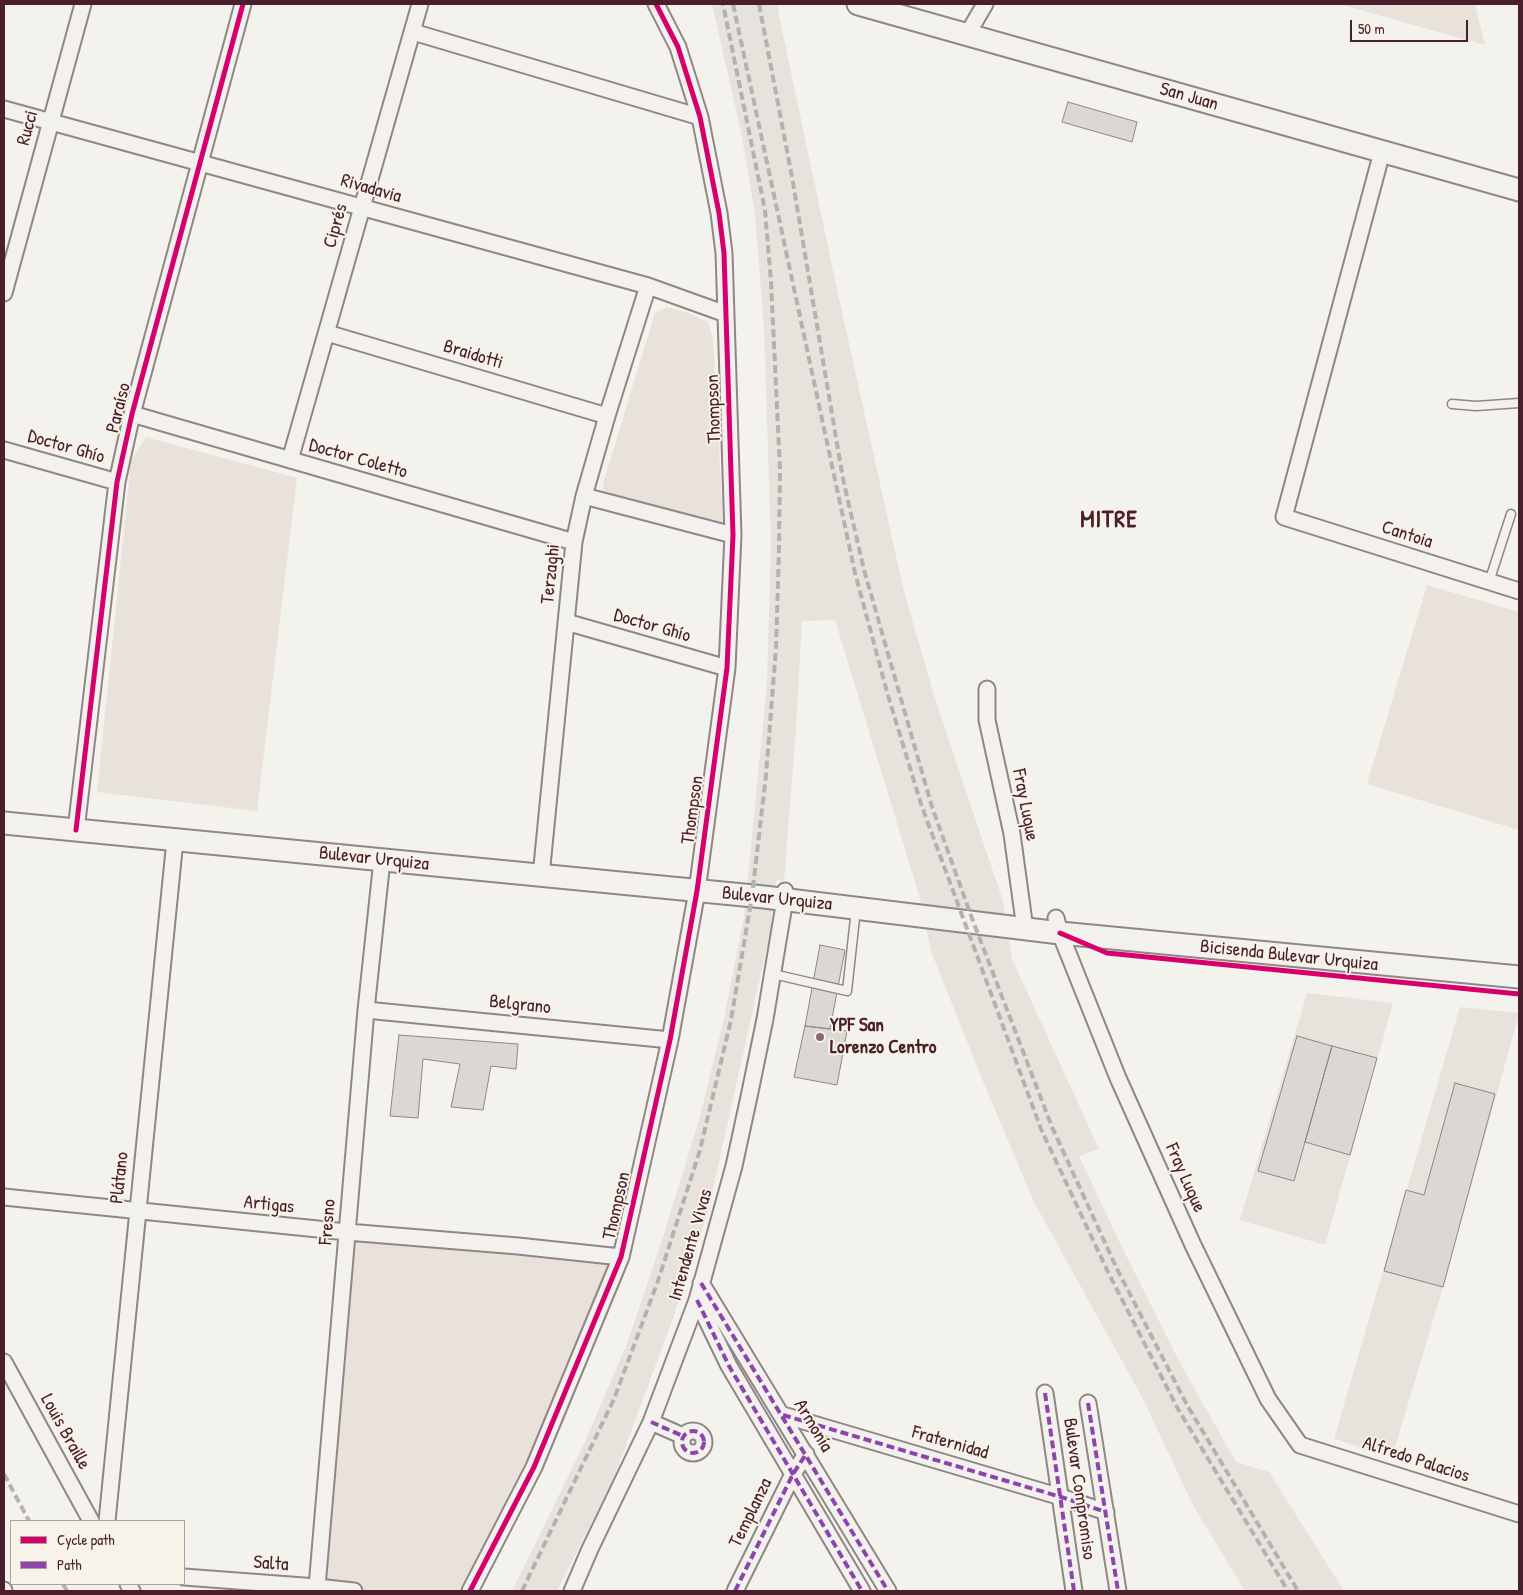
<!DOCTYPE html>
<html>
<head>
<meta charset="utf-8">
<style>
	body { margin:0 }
	#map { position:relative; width:1523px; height:1595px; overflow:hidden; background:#f4f2ec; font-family:"Patrick Hand",sans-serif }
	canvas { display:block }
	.frame { position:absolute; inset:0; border:5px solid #4a1f2b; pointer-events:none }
	.legend { position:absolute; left:10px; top:1520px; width:175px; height:65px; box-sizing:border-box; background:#f7f3e8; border:1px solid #b29e9c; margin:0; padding:6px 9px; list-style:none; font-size:15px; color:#4a1f2b }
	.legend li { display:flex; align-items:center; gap:10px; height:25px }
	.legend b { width:25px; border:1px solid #b29e9c }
	.scale { position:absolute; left:1350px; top:20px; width:118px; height:22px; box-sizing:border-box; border:2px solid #4a1f2b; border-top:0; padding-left:6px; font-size:15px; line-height:18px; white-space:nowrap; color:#4a1f2b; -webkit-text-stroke:4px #f7f3e8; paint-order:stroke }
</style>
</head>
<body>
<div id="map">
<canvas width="1523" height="1595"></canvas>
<div class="frame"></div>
<ul class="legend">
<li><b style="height:6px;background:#d6006c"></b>Cycle path</li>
<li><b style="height:6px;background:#8e44ad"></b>Path</li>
</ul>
<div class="scale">50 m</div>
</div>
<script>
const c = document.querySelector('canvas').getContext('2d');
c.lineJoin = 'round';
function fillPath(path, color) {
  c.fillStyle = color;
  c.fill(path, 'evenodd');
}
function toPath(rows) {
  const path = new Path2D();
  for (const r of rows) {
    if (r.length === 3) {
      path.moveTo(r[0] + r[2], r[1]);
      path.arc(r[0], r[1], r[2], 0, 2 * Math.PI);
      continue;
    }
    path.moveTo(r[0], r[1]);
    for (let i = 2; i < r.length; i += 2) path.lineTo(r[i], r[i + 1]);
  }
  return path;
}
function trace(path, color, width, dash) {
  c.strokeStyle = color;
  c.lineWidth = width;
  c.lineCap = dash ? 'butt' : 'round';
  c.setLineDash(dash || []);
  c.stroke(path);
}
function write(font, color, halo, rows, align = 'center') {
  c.font = font + ' "Patrick Hand",sans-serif';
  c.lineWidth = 4;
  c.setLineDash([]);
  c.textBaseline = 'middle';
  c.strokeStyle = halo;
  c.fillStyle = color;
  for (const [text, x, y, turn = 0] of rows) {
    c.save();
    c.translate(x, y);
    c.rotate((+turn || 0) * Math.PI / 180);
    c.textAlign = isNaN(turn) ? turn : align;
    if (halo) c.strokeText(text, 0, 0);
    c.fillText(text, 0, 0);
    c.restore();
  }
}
fillPath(toPath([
	[712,4,778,4,779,16,838,294,904,592,936,702,1003,901,1012,959,1099,1149,1079,1156,1118,1239,1179,1361,1236,1462,1269,1472,1344,1591,1245,1591,1194,1507,1142,1397,1034,1202,980,1074,931,951,919,895,835,620,802,621,796,728,784,881,776,880,771,928,707,1216,671,1324,611,1485,557,1591,512,1591,584,1444,628,1341,664,1234,700,1116,724,1018,744,917,767,683,771,542,764,328,755,215,741,132],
	[1307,993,1393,1003,1325,1245,1240,1220],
	[1460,1007,1519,1013,1519,1014,1443,1287,1392,1457,1334,1439]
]), '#e7e2db');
fillPath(toPath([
	[1339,4,1475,4,1485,45,1385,17],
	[667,307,688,313,708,322,713,339,723,521,714,523,611,495,603,490,603,484,655,313],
	[146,437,297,478,257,811,97,792,131,461],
	[1427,585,1519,612,1519,830,1367,784],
	[347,1232,621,1257,470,1591,354,1591,317,1587]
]), '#e8e2da');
const building = toPath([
	[1068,102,1137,122,1132,142,1062,122,1068,102],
	[820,945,845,950,830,1029,805,1026,820,945],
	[805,1026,847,1031,837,1085,794,1077,805,1026],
	[399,1035,518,1044,516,1069,491,1066,483,1110,451,1107,460,1064,423,1059,418,1118,390,1116,399,1035],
	[1297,1036,1332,1046,1294,1181,1258,1171,1297,1036],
	[1332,1046,1377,1058,1350,1155,1305,1142,1332,1046],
	[1455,1083,1495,1094,1443,1287,1384,1271,1406,1190,1424,1195,1455,1083]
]);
fillPath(building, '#dbd7d3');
trace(building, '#8f8685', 1);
const lane = toPath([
	[1452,404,1476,406,1519,403],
	[1489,582,1511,514],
	[773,974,847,991,856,909]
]);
const street = toPath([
	[413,32,700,117],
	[967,35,985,4],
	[4,109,648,286,726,314],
	[1382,152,1284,517,1519,591],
	[4,293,83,4],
	[327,333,607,416],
	[132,414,574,542],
	[4,450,117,482],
	[290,460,420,4],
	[584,496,733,535],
	[566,622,727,668],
	[987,689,987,720,1012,834,1025,929],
	[76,830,117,482,132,414,243,4],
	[541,876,574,542,584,496,607,416,648,286],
	[1056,918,1060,933,1118,1078,1193,1245,1268,1399,1300,1445,1519,1514],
	[366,1010,670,1040],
	[4,1197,347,1232,518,1246,621,1257],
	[701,1283,888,1591],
	[697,1300,729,1366,862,1591],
	[4,1362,91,1521],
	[1045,1393,1074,1591],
	[1088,1403,1118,1591],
	[783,1415,1061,1497,1106,1512],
	[651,1422,683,1436],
	[693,1442,11],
	[107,1521,175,840],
	[184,1577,317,1587,354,1591],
	[128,1584,132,1591],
	[317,1587,366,1010,382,860],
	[4,1590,4,1591],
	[470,1591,534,1467,621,1257,670,1040,697,891,727,668,733,535,724,253,719,213,700,117,678,47,656,4],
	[572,1591,590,1549,651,1422,697,1300,734,1166,750,1092,765,1019,783,911,785,891],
	[735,1591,793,1474,806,1454]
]);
const secondary = toPath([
	[858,4,1519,190],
	[4,823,764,897,1060,933,1519,977]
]);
trace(lane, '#8f8685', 11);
trace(street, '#8f8685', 19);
trace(secondary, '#8f8685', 25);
trace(lane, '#f2f1ed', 8);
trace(street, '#f2f1ed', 15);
trace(secondary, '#f2f1ed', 21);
trace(toPath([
	[733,4,855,573,887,692,921,804,1041,1129,1108,1272,1178,1409,1288,1591],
	[759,4,792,177,843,479,864,570,932,807,973,921,1052,1127,1117,1269,1187,1405,1298,1591],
	[4,1474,29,1521],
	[63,1584,67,1591],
	[522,1591,614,1399,658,1281,700,1150,731,1020,752,896,766,775,776,648,779,549,780,469,771,282,765,210,723,4]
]), '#b6b0ae', 4, [8, 4]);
trace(toPath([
	[701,1283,888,1591],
	[697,1300,729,1366,862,1591],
	[1045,1393,1074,1591],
	[1088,1403,1118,1591],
	[783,1415,1061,1497,1106,1512],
	[651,1422,683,1436],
	[693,1442,11],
	[735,1591,793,1474,806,1454]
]), '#8e44ad', 4, [8, 4]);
trace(toPath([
	[76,830,117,482,132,414,243,4],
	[1060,933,1107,953,1519,994],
	[470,1591,534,1467,621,1257,670,1040,697,891,727,668,733,535,724,253,719,213,700,117,678,47,656,4]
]), '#d6006c', 5);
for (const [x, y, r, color] of [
	[820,1037,5,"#86696f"]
]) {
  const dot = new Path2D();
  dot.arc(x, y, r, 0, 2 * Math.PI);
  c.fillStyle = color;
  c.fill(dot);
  trace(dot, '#f7f3e8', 2);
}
write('19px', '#4a1f2b', '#f7f3e8', [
	["San Juan",1189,97,16],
	["Rucci",28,128,-75],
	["Rivadavia",371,189,16],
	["Ciprés",336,226,-74],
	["Braidotti",473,355,17],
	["Paraíso",119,408,-76],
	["Thompson",714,409,-92],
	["Doctor Ghío",66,447,16],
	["Doctor Coletto",358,459,16],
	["Cantoia",1407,535,18],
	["Terzaghi",551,574,-84],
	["Doctor Ghío",652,626,16],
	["Fray Luque",1025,805,79],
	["Thompson",693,810,-82],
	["Bulevar Urquiza",374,859,6],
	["Bulevar Urquiza",777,899,6],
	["Bicisenda Bulevar Urquiza",1289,956,6],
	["Belgrano",520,1005,6],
	["Plátano",120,1178,-84],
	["Fray Luque",1185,1178,66],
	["Artigas",269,1205,6],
	["Thompson",617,1206,-77],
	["Fresno",328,1222,-85],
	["Intendente Vivas",691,1245,-74],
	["Armonía",813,1426,59],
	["Louis Braille",65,1432,61],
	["Fraternidad",950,1443,16],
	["Alfredo Palacios",1416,1460,18],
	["Bulevar Compromiso",1079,1489,82],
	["Templanza",751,1513,-64],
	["Salta",271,1564,4]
]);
write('bold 19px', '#4a1f2b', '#f7f3e8', [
	["YPF San",830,1026],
	["Lorenzo Centro",830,1048]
], 'left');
c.letterSpacing = '1px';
write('bold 24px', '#4a1f2b', '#f7f3e8', [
	["MITRE",1109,521]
]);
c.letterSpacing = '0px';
</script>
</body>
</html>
